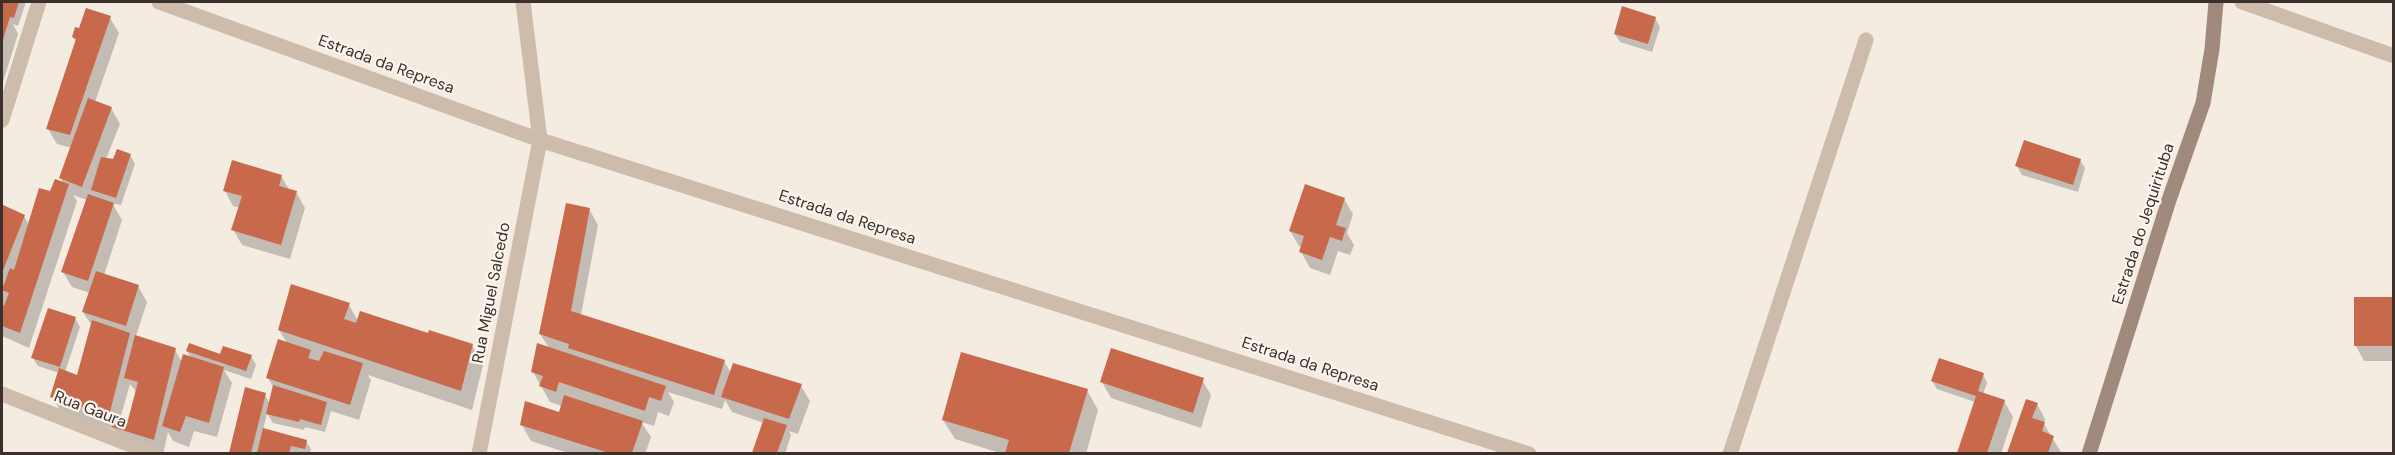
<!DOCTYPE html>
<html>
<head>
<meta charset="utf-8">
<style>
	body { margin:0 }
	#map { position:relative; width:2395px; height:455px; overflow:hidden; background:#f4ebe1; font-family:"DM Sans",sans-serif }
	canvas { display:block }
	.frame { position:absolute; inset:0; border:3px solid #3b302b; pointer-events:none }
</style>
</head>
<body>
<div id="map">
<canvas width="2395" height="455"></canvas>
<div class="frame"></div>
</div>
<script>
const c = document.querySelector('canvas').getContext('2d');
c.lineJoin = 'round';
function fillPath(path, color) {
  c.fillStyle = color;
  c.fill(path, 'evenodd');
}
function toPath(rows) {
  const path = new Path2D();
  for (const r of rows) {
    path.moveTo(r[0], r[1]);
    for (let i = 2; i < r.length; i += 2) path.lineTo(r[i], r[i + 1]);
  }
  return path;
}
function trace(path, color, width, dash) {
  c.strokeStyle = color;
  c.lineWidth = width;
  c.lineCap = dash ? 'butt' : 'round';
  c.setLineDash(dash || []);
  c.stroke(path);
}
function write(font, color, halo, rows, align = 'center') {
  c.font = font + ' "DM Sans",sans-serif';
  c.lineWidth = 4.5;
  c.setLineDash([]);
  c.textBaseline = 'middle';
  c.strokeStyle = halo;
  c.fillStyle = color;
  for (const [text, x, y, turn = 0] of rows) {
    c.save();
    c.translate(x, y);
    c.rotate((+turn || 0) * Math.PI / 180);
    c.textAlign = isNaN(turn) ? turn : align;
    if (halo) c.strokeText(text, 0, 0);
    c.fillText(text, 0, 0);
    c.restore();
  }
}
fillPath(toPath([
	[2,2,26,2,18,26,13,24,18,34,2,85],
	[110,18,119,33,95,102,111,108,120,124,106,159,114,161,130,155,135,164,121,205,112,203,122,220,104,275,138,286,147,302,136,336,175,350,182,362,191,358,187,351,221,355,251,356,256,365,251,379,224,370,232,383,217,437,194,431,189,447,173,441,168,432,163,454,122,442,115,430,61,412,52,396,59,373,38,366,33,358,75,318,80,327,65,372,78,377,92,326,83,312,90,293,72,287,63,272,87,200,73,195,77,201,29,348,2,336,2,213,3,207,24,216,29,225,51,193,64,184,61,178,72,148,57,144,48,129,76,42,73,37],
	[130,384,137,393,129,422,120,419],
	[1655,18,1660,27,1652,52,1620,42,1615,34],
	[2080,160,2085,168,2078,192,2022,175,2017,166],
	[281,176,290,191,296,192,305,208,290,259,242,245,233,229,240,208,233,206,225,191],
	[1344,199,1353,214,1347,233,1354,245,1350,255,1338,251,1330,275,1310,268,1301,252,1302,247,1299,246,1290,231],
	[589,209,598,225,581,315,724,361,731,373,801,386,810,401,798,434,789,431,791,435,785,454,753,454,764,423,732,412,725,400,722,409,668,392,674,402,669,416,658,412,654,426,641,422,651,437,645,454,571,454,531,441,522,425,560,414,562,406,550,402,533,372,549,348,540,334],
	[2356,298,2394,298,2394,361,2364,361,2356,346],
	[349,305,358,321,472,345,483,365,472,410,368,375,371,380,359,420,331,411,325,432,305,427,304,430,273,423,267,413,263,430,306,441,311,449,310,454,230,454,246,389,265,395,270,404,274,388,268,378,287,343,279,330],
	[1983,374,1987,383,1983,394,2004,401,2013,417,2001,454,1958,454,1975,402,1937,389,1932,381],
	[1202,380,1211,395,1201,428,1111,398,1102,382],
	[1087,390,1098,410,1086,454,1003,454,955,439,943,420],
	[2027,400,2037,404,2045,419,2044,424,2062,454,2009,454]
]), '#0003');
fillPath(toPath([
	[2,2,19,2,14,18,10,17,2,43],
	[1622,6,1656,17,1648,44,1614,34],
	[86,8,111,16,70,135,46,129,76,39,72,37,75,27,79,28],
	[88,98,112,107,82,187,59,178],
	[2024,140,2081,159,2073,185,2015,166],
	[117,149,131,154,116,198,91,190,101,157,113,159],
	[232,160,282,175,279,186,297,191,281,245,231,230,242,196,223,191],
	[55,179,69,184,20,333,2,326,2,305,4,306,9,293,2,290,10,268,14,270,39,188,50,191],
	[1305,184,1345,198,1336,225,1346,228,1342,241,1330,237,1322,260,1299,252,1304,236,1289,231],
	[88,194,114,203,88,281,61,272],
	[566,203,590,208,571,311,725,360,714,395,568,348,569,344,539,334],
	[3,205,25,215,2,273,2,209],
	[96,271,139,285,126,326,82,312],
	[291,284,350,303,344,319,356,323,360,311,428,333,429,330,473,344,461,391,278,330],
	[2354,297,2394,297,2394,346,2354,346],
	[48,308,76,317,60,367,31,358],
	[92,320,130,333,109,416,50,397,59,368,77,375],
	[135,335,176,348,154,440,112,427,115,416,128,420,138,382,124,378],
	[278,339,311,350,308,358,319,361,324,351,363,363,350,405,266,378],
	[189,343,220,354,223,346,252,355,246,371,186,351],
	[537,343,666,386,661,401,649,397,645,411,559,382,556,392,539,386,543,376,531,372],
	[1111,348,1204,378,1193,413,1100,382],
	[961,352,1088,389,1069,453,1005,453,1009,440,942,420],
	[183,354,224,367,209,423,186,416,180,432,162,426],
	[1939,358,1984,373,1978,391,2005,400,1987,453,1957,453,1976,396,1931,381],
	[733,363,802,384,789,419,721,397],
	[273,385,327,402,321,425,300,419,299,422,266,414],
	[245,387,266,393,251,453,229,453],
	[564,395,643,421,632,453,609,453,520,425,525,401,559,412],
	[2026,399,2038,403,2032,418,2045,422,2042,431,2054,436,2048,453,2007,453],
	[764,418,787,425,777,453,752,453],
	[263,428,307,440,305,449,291,446,289,453,257,453]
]), '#c8694b');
trace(toPath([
	[2242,2,2394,56],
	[1730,454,1866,40]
]), '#cdbbac', 15);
trace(toPath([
	[159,2,540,140,1529,454],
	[2,120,39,2],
	[2,394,153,454],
	[479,454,540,140,523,2]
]), '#cdbbac', 15);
trace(toPath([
	[2089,454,2169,200,2203,103,2212,49,2216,2]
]), '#a18a7d', 15);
write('16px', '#3b302b', '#fbf5ee', [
	["Estrada da Represa",386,65,20],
	["Estrada da Represa",847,218,18],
	["Estrada do Jequirituba",2144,224,-72],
	["Rua Miguel Salcedo",492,293,-79],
	["Estrada da Represa",1310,365,18],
	["Rua Gaura",90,410,21]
]);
</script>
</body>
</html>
